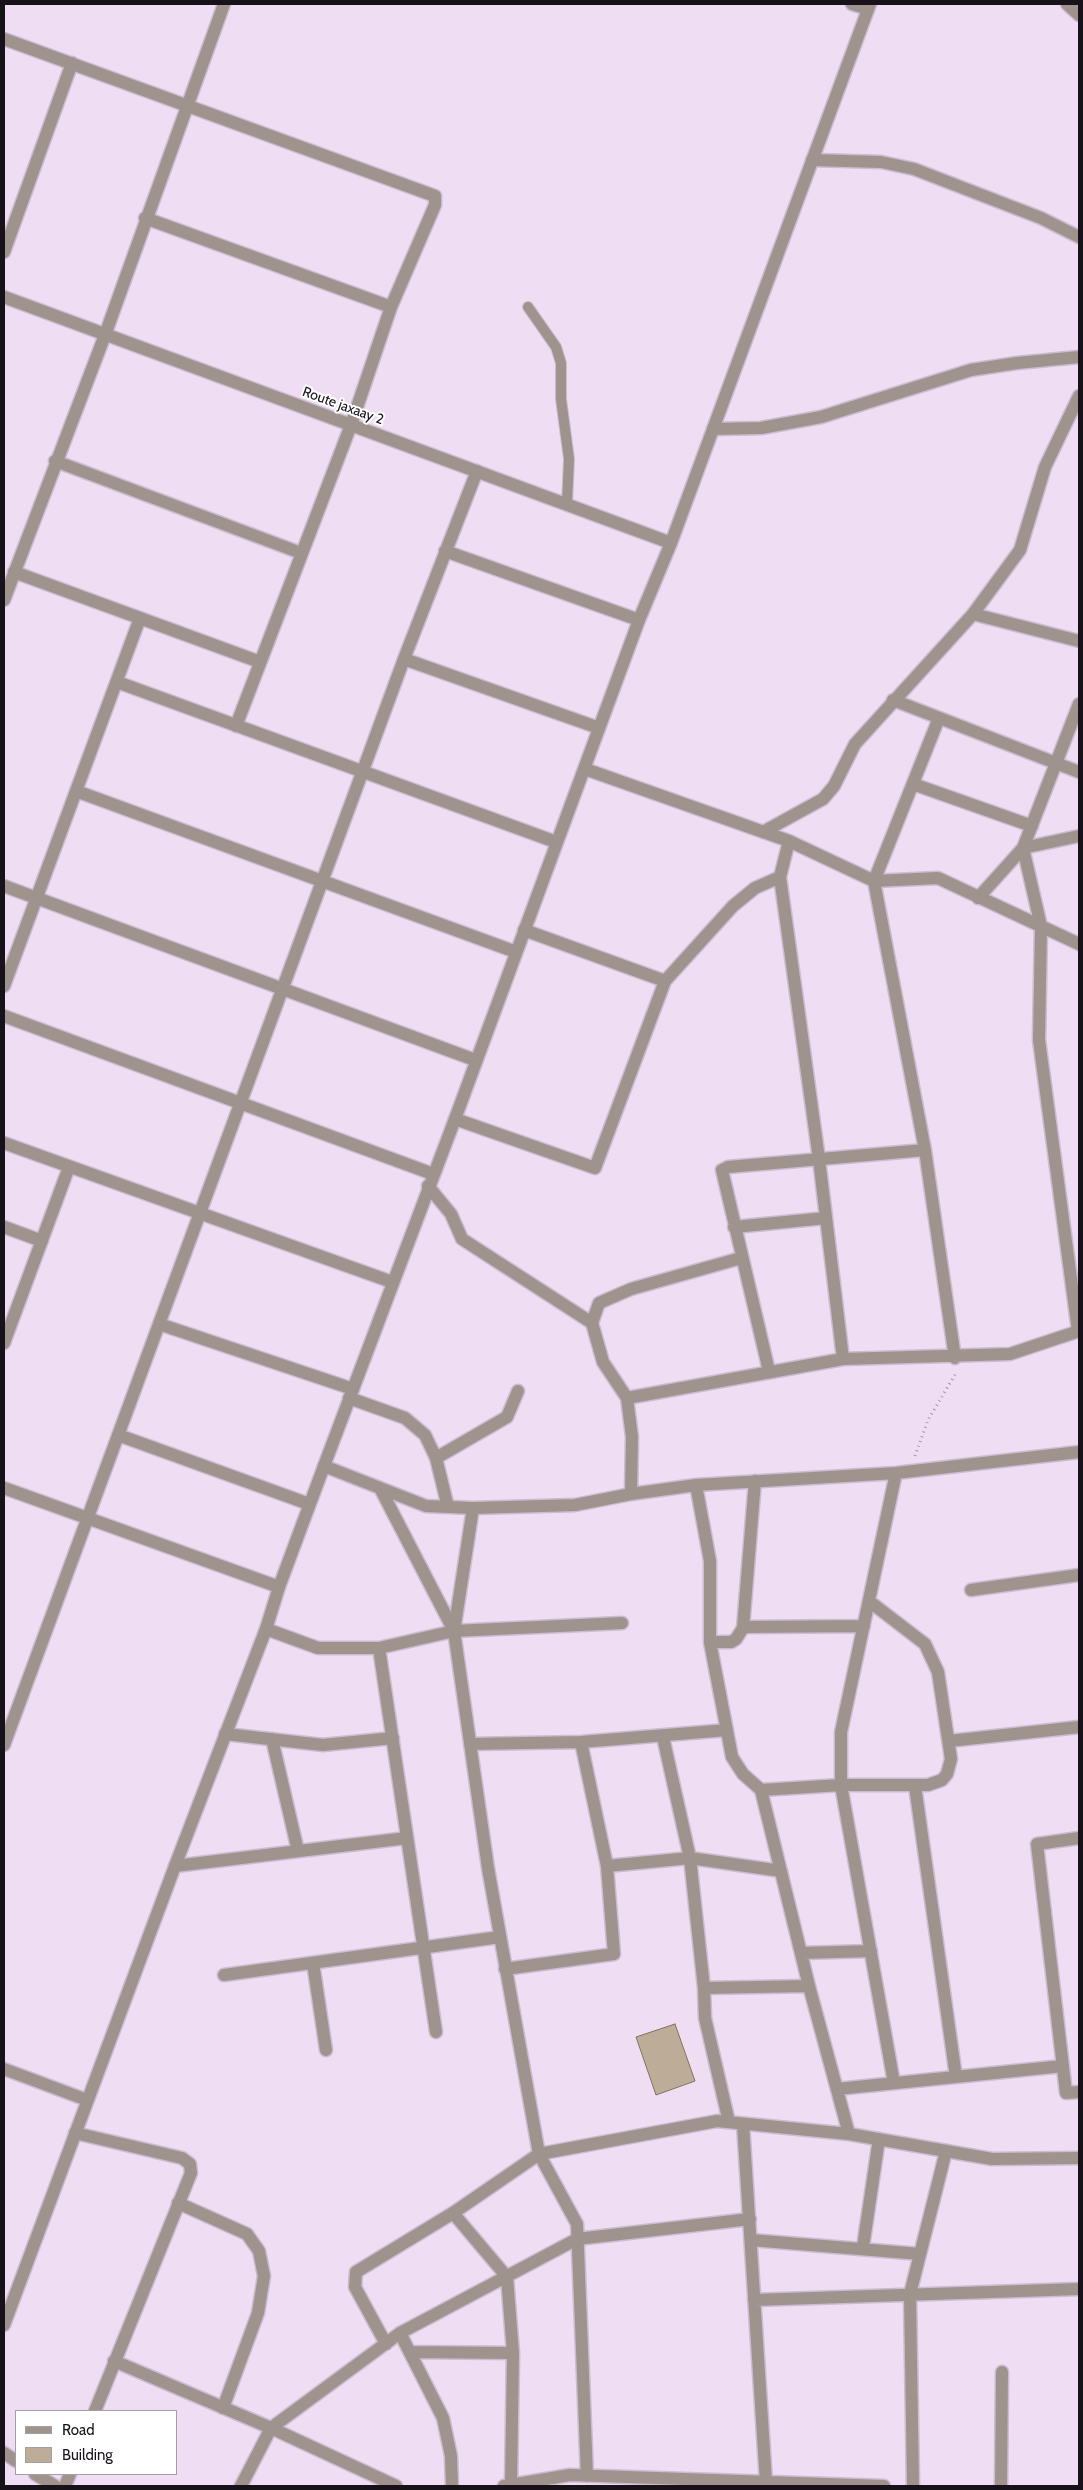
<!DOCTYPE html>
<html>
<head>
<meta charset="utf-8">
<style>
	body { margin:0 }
	#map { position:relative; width:1083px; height:2490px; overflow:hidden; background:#efddf4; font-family:Cabin,sans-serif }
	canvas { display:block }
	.frame { position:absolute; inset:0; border:5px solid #171119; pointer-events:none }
	.legend { position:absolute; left:15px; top:2410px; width:162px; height:65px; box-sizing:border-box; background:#fff; border:1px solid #a2a0a3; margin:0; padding:6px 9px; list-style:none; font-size:15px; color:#171119 }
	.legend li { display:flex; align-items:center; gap:10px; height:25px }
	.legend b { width:25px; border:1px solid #a2a0a3 }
</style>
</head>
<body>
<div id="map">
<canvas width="1083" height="2490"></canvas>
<div class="frame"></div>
<ul class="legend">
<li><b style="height:6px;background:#9f938e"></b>Road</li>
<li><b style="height:14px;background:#bdac97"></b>Building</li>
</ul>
</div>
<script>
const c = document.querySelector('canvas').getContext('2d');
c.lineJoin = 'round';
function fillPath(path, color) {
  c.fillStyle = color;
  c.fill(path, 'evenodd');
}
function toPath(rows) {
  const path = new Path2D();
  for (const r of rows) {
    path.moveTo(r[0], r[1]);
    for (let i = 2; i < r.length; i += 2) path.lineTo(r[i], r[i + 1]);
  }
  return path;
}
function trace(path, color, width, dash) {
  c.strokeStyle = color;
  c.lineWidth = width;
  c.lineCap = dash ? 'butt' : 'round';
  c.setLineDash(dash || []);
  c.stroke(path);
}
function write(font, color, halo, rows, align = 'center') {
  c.font = font + ' Cabin,sans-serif';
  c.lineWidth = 4;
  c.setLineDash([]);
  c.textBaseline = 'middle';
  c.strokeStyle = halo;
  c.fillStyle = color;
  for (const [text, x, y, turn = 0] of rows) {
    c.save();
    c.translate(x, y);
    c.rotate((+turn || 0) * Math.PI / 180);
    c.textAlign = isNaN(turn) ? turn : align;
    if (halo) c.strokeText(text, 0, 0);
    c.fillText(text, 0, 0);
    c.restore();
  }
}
const building = toPath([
	[675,2024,695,2081,656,2095,636,2037,675,2024]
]);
fillPath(building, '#bdac97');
trace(building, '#82725e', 1);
const service = toPath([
	[528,307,556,347,561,363,561,399,569,459,567,504]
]);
const minor = toPath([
	[852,4,868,9],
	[1067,4,1079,15],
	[4,39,435,196,435,205,391,307,351,425,236,726],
	[812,160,881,162,914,169,1041,218,1079,237],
	[145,218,391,307],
	[4,252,72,63],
	[713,429,761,428,821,417,971,370,1017,363,1079,357],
	[55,461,301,553],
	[445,551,639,620],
	[14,572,260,662],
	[4,600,105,335,224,4],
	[973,614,1079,641],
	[404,659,599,728],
	[117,682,556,842],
	[893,700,1079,772],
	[939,718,874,881,925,1150,955,1358],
	[585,769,789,841,874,881,938,878,1079,944],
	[913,784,1032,826],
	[76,791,516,952],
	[763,832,823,799,834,786,855,744,973,614,1020,550,1045,467,1079,396],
	[789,841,780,877,819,1159,843,1359],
	[4,886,475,1060],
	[978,898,1023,848,1079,836],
	[524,930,665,981,733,906,755,888,780,877],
	[4,986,140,618],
	[4,1016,433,1174],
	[455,1119,595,1168,665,981],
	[4,1143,392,1282],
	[428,1186,451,1214,462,1239,592,1323,603,1362,627,1398,632,1437,631,1494,696,1485,896,1473,1079,1452],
	[4,1227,42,1241],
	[734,1227,826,1218],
	[592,1323,599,1303,631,1289,741,1258],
	[159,1324,353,1389],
	[1078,1331,1039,1040,1041,926,1023,848,1079,704],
	[4,1343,69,1167],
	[769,1371,722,1170,728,1167,925,1150],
	[349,1398,405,1418,425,1435,436,1458,448,1507],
	[627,1398,843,1359,1010,1354,1079,1331],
	[118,1435,309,1504],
	[436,1458,507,1417,518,1391],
	[324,1466,426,1506,473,1508,575,1505,631,1494],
	[696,1485,710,1561,710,1642,732,1757,743,1774,761,1790,809,1986,849,2134],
	[4,1488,279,1587],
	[380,1488,454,1631],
	[473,1508,454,1631,488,1868,539,2154,577,2224,587,2476],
	[971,1590,1079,1575],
	[743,1628,755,1481],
	[266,1629,318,1648,379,1648,454,1631,622,1623],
	[710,1642,731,1642,736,1639,743,1628,748,1627,864,1626],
	[379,1648,436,2032],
	[225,1734,323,1745,393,1738],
	[663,1737,690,1858,704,1988,705,2018,729,2122],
	[272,1739,298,1851],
	[949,1741,1079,1727],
	[470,1744,581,1742,727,1730],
	[4,1745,404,659,477,471],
	[915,1786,956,2077],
	[761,1790,841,1785,928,1785,942,1780,947,1774,951,1759,938,1672,925,1644,869,1601],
	[1079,1838,1037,1844,1066,2093,1079,2092],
	[175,1866,407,1838],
	[607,1866,690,1858,781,1871],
	[801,1953,871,1951],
	[313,1963,326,2050],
	[505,1969,614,1954,607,1866,581,1742],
	[224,1975,500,1937],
	[704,1988,809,1986],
	[4,2069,87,2100],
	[894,2083,841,1785,841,1732,896,1473],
	[837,2089,1063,2066],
	[743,2124,766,2482],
	[75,2133,182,2158,190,2164,191,2173,95,2411],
	[178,2203,247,2234,259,2251,264,2276,258,2313,223,2408],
	[453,2213,507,2277,513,2353,511,2485],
	[751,2240,920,2254],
	[863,2247,879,2139],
	[754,2300,1079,2289],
	[400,2333,443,2418,451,2456,452,2486],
	[386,2344,355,2287,356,2272,453,2213,539,2154,717,2121,849,2134,992,2159,1079,2158],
	[410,2352,513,2353],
	[114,2361,271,2428,396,2486],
	[4,2453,16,2461],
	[35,2474,55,2486],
	[65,2486,70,2474],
	[241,2486,271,2428,400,2333,577,2239,750,2219],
	[504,2486,570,2475,884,2486],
	[913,2486,910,2294,946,2151],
	[1001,2486,1002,2372]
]);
const tertiary = toPath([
	[4,297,671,543],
	[4,2325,175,1866,266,1629,279,1587,324,1466,455,1119,639,620,671,543,870,4]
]);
trace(service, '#ccbcd1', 12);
trace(minor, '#ccbcd1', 15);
trace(tertiary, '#ccbcd1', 15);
trace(toPath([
	[915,1456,928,1420,956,1373]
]), '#a295a6', 3, [1, 4]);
trace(service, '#9f938e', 10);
trace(minor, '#9f938e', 12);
trace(tertiary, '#9f938e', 12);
write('14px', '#171119', '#fff', [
	["Route jaxaay 2",343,406,20]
]);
</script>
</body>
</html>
